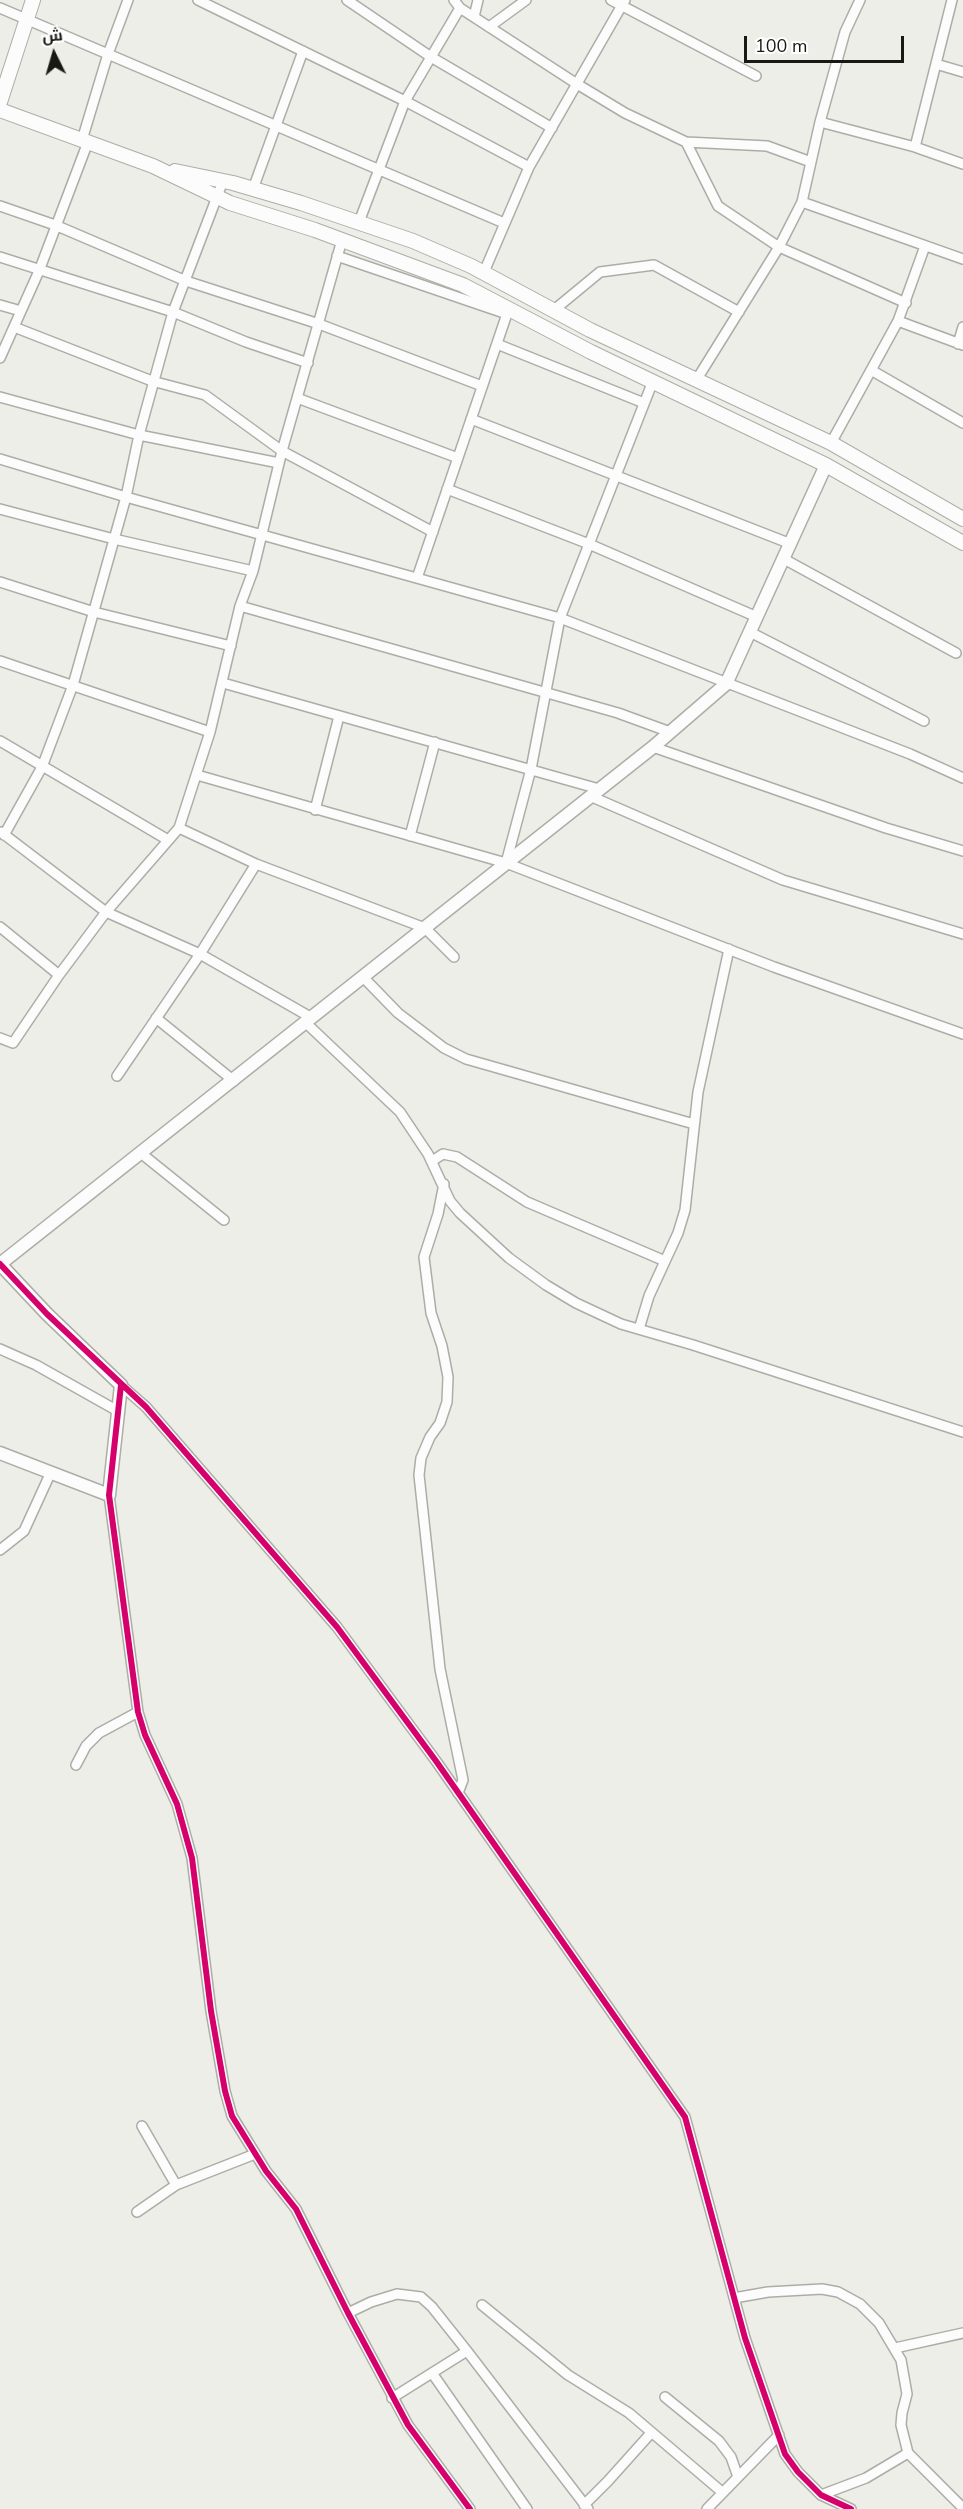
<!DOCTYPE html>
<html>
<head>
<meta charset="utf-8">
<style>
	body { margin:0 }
	#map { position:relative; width:963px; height:2509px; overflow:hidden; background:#eeeee8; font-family:"Nunito Sans",Cairo,sans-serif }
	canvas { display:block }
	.north { position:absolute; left:24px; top:24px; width:60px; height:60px; -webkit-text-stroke:4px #fff; paint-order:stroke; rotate:355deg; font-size:16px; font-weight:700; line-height:24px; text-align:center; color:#181814 }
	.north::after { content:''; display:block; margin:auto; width:21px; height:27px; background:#181814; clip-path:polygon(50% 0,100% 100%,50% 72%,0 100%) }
	.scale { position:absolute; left:744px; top:36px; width:160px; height:27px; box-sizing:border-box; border:3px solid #181814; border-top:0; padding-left:8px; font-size:18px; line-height:21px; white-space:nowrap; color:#181814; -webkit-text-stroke:4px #fff; paint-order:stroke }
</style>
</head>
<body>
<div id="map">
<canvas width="963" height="2509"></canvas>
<div class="north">ش</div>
<div class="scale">100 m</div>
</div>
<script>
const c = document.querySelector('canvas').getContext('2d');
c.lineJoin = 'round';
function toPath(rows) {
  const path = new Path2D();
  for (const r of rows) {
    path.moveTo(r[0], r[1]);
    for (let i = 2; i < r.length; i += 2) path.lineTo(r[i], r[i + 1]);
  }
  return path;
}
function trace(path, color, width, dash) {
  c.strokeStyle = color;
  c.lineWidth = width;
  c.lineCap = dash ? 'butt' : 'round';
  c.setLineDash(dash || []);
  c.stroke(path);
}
const minor = toPath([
	[198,0,405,101,529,167],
	[347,0,431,57,552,128],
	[454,0,460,8,577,84,625,113,686,142,718,206,779,247,906,303],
	[611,0,756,76],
	[0,8,504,223],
	[474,17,478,0],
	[489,27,526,0],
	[936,64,963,72],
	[820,122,915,147,963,164],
	[82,140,108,54,128,0],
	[686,142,767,146,811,162],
	[915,147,952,0],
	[253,189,303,51],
	[802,202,963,259],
	[0,206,55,225,186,281,319,324,482,386],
	[359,222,405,101,460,8],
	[337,256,507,314],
	[0,257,173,312,246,342,308,363],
	[484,272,529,167,625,0],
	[0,305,21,311],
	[554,310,600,272,654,265,739,312],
	[898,321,963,345],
	[14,327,152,381,205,395,282,451,433,532],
	[497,344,644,403],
	[958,344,963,327],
	[0,358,39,271,88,142],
	[871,370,963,423],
	[697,379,779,247,802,202,820,122,845,32,860,0],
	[0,397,139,435,279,463],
	[297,398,458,458],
	[471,419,791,544],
	[831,443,898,321,925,246],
	[0,459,126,497,560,618,910,754,963,778],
	[447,489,589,544,757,617],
	[0,509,114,539,253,571],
	[784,559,956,653],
	[417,578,509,308],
	[0,582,94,612,231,646],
	[240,606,618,713,670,732],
	[750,632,924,721],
	[0,661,210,732],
	[223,683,599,789],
	[0,741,168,840],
	[653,747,886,828,963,851],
	[197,775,506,863,774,967,963,1034],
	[590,796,783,880,963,934],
	[315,810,339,716],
	[179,828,256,864,425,928,454,957],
	[1,832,106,912,200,954,312,1018],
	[4,835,42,767,73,685,126,497,139,435,173,312,223,181],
	[410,836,435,742],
	[506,863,531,769,560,618,653,381],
	[0,927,59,975],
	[363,977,398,1013,444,1048,466,1059,694,1124],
	[156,1018,234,1081],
	[306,1023,400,1112,428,1154,450,1201,460,1213,509,1258,546,1285,576,1303,621,1324,693,1345,963,1432],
	[0,1038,13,1043,59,975,106,912,179,828,210,732,240,606,253,571,282,451,342,240],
	[117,1076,200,954,256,864],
	[142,1154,224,1220],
	[432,1161,443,1154,457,1157,527,1202,665,1261],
	[444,1184,438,1214,424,1257,431,1313,442,1346,448,1377,447,1402,440,1423,430,1437,421,1458,419,1475,440,1669,463,1780,458,1793],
	[639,1329,649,1296,678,1233,685,1210,698,1092,729,949],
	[0,1349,36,1365,116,1410],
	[121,1385,146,1407,337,1627,436,1761,685,2117,745,2338,785,2454,798,2472,821,2495,851,2509],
	[109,1495,138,1712,145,1735,177,1804,192,1858,211,2011,225,2091,232,2116,266,2171,296,2209,348,2313,408,2425,470,2509],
	[0,1550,24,1531,51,1472],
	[76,1765,86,1746,99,1733,138,1712],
	[142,2126,176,2185],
	[137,2212,176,2185,255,2154],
	[734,2298,768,2292,822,2289,838,2292,860,2304,879,2323,901,2360,907,2394,902,2413,901,2425,908,2453,963,2508],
	[482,2305,568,2375,629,2413,722,2492],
	[348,2313,371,2302,397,2294,421,2297,432,2307,467,2351,588,2509],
	[895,2348,963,2333],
	[432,2373,527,2509],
	[665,2397,719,2441,731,2457,738,2477],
	[392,2398,467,2351],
	[821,2495,866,2478,908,2453],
	[584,2505,608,2481,651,2433],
	[707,2509,779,2435]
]);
const tertiary = toPath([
	[0,1453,109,1495,121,1385,47,1314,0,1264,653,747,726,684,826,465]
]);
const secondary = toPath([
	[0,102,33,0],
	[0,110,153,166,230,203,315,230,463,285,591,352,826,465,963,543],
	[175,171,233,183,301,203,413,241,471,266,590,330,831,443,963,519]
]);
trace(minor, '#adada8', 12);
trace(tertiary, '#adada8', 15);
trace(secondary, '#adada8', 16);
trace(minor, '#fcfcfc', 9);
trace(tertiary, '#fcfcfc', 12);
trace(secondary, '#fcfcfc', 14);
trace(toPath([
	[0,1264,47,1314,146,1407,337,1627,436,1761,685,2117,745,2338,785,2454,798,2472,821,2495,851,2509],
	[121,1385,109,1495,138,1712,145,1735,177,1804,192,1858,211,2011,225,2091,232,2116,266,2171,296,2209,348,2313,408,2425,470,2509]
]), '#d6006c', 6);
</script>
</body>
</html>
